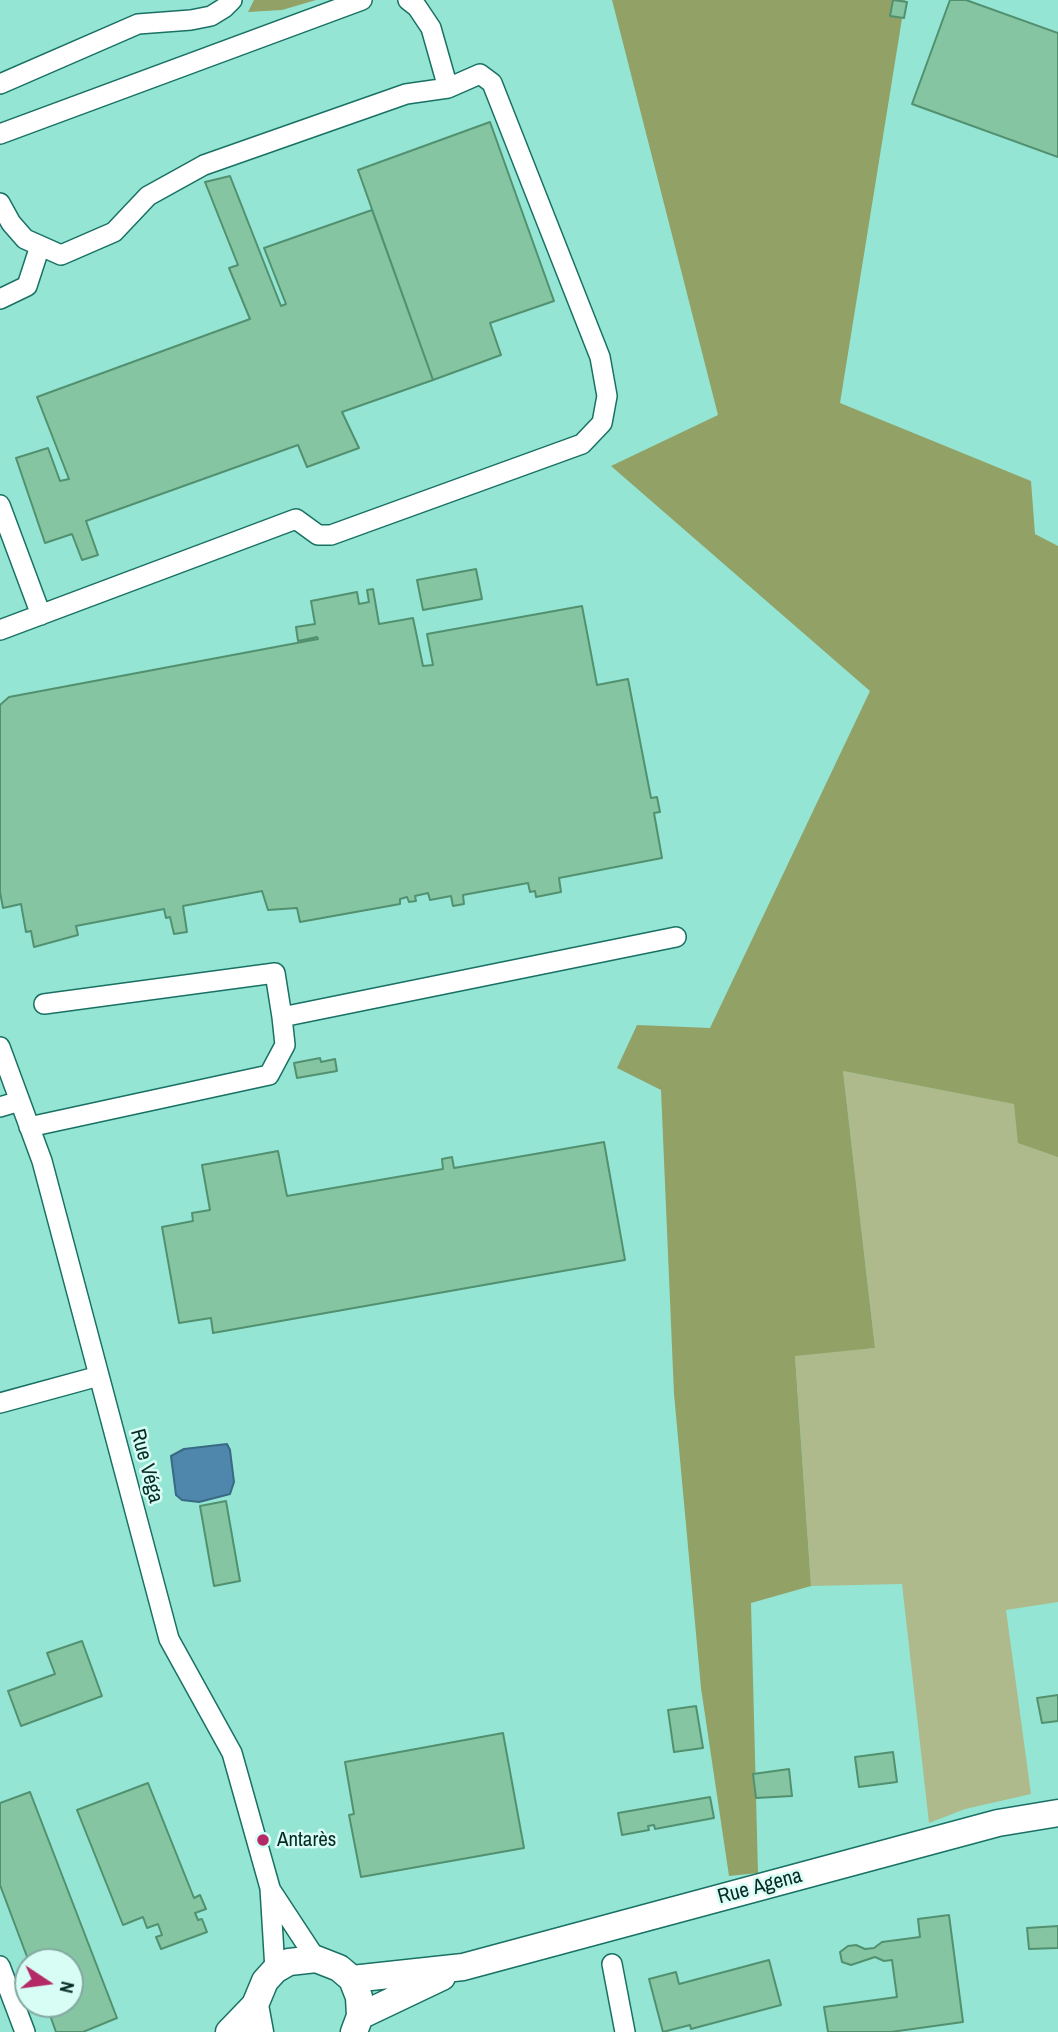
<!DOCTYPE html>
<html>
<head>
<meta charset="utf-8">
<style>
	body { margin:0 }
	#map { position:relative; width:1058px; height:2032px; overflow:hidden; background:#95e5d4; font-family:"Archivo Narrow",sans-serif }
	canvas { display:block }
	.north { position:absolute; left:14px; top:1948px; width:70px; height:70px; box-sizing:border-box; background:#d7fdf4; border:2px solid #83a9a1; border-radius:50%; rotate:103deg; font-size:19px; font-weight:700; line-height:28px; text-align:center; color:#062a24 }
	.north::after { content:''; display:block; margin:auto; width:24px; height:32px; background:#b42a66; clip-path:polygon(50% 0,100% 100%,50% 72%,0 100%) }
</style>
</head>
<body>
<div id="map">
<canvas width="1058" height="2032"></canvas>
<div class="north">N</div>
</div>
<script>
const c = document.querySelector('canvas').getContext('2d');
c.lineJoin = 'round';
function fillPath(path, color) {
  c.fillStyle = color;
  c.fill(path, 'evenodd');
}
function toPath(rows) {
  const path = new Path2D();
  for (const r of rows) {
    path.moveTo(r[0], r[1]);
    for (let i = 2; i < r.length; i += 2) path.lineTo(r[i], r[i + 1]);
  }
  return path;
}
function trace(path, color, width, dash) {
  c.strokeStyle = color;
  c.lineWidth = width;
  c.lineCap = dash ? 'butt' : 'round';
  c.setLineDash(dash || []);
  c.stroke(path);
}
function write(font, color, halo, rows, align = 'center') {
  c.font = font + ' "Archivo Narrow",sans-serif';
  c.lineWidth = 5;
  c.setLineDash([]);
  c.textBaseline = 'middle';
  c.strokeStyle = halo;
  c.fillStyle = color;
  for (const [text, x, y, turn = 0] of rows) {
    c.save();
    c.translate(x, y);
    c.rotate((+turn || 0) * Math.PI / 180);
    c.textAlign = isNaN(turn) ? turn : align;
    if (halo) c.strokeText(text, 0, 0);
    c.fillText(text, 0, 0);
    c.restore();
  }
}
fillPath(toPath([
	[843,1071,1058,1112,1058,1602,1006,1610,1031,1794,965,1809,929,1823,902,1584,811,1586,795,1355,875,1348]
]), '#aeba8b');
fillPath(toPath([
	[254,0,316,0,282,10,248,12],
	[612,0,905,0,840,403,1031,481,1035,534,1058,546,1058,1157,1018,1143,1014,1104,843,1071,875,1348,795,1356,811,1586,751,1603,758,1873,729,1876,701,1688,674,1394,661,1090,617,1068,637,1025,710,1028,870,691,611,466,718,415]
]), '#92a166');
const water = toPath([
	[227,1444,230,1450,234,1482,230,1494,199,1502,182,1500,176,1495,171,1456,184,1449,227,1444]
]);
fillPath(water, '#4e86ac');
trace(water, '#386a83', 2);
const building = toPath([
	[893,0,907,2,904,18,890,16,893,0],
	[950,0,966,0,1058,33,1058,157,912,104,950,0],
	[490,122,554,301,490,323,501,355,433,380,358,170,490,122],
	[230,176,281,306,286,304,264,248,372,210,433,380,342,412,359,448,307,467,298,445,86,521,98,555,82,560,72,534,45,543,16,458,48,448,60,481,69,479,37,397,250,319,229,268,238,265,205,182,230,176],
	[476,569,482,599,423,610,417,580,476,569],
	[373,589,379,624,413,618,423,666,433,665,427,634,582,606,597,685,628,679,651,798,657,797,660,812,654,813,662,858,559,878,561,892,536,897,535,891,530,892,528,883,463,895,464,904,453,906,451,896,430,900,428,893,415,896,416,901,409,902,407,897,400,899,400,904,300,922,297,908,268,910,262,891,183,906,187,932,174,934,170,917,166,918,164,909,76,926,78,935,34,947,31,931,26,932,21,904,3,908,0,892,0,705,9,697,318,639,317,637,298,641,296,627,315,624,311,601,357,592,359,604,369,602,367,590,373,589],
	[320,1058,321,1062,335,1059,337,1071,297,1078,294,1063,320,1058],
	[604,1142,625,1260,213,1333,211,1318,179,1323,162,1227,193,1221,192,1213,210,1210,202,1165,278,1151,287,1196,443,1169,442,1159,452,1157,454,1168,604,1142],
	[226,1501,240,1581,214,1586,200,1506,226,1501],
	[82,1641,102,1696,21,1726,8,1691,55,1674,47,1653,82,1641],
	[1058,1695,1058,1721,1042,1723,1037,1698,1058,1695],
	[696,1706,703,1748,674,1752,668,1710,696,1706],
	[503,1733,524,1848,361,1877,349,1815,354,1814,345,1762,503,1733],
	[893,1752,897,1782,859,1787,855,1757,893,1752],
	[789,1769,792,1796,756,1798,753,1774,789,1769],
	[148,1783,194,1898,200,1895,206,1909,195,1913,198,1920,202,1919,207,1932,161,1949,156,1937,162,1935,158,1924,147,1928,143,1917,123,1925,77,1810,148,1783],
	[30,1792,117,2018,83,2032,56,2032,46,2004,70,2004,70,1962,29,1962,0,1885,0,1803,30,1792],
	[710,1797,714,1818,655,1829,654,1825,648,1826,649,1830,622,1835,618,1813,710,1797],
	[949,1915,963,2022,891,2032,828,2032,824,2007,897,1997,892,1960,884,1961,875,1957,851,1965,842,1962,840,1952,848,1946,856,1945,865,1949,874,1948,882,1942,920,1937,918,1919,949,1915],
	[1058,1926,1058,1948,1029,1949,1027,1928,1058,1926],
	[769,1960,781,2005,691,2029,690,2025,663,2032,649,1979,676,1972,679,1984,769,1960]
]);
fillPath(building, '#85c5a2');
trace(building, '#529170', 2);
const minor = toPath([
	[408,0,417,7,431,28,448,88],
	[0,84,138,24,191,20,211,16,224,8,232,0],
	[0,134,362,0],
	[0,203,11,223,25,239,61,255,114,232,148,196,204,165,406,94,448,88,480,74,492,83,600,357,607,396,602,423,582,444,331,535,318,535,296,519,0,630],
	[0,299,27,286,40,246],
	[0,505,41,615],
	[44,1004,275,973,282,1017],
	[0,1047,42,1161,169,1639,232,1753,270,1888,275,1970],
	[0,1107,20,1101],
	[29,1127,269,1075,285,1045,282,1017,676,937],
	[0,1403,99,1376],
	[270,1889,316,1959],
	[612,1964,625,2032],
	[0,1966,25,2032]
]);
const major = toPath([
	[352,1979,463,1967,998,1823,1058,1813],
	[360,2016,442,1977],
	[229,2032,255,2005],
	[260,2032,255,2005,265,1981,275,1970,289,1962,316,1959,339,1968,352,1979,359,1997,360,2016,354,2032]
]);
trace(minor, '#197164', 22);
trace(major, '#197164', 29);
trace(minor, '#fff', 19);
trace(major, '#fff', 26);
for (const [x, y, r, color] of [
	[263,1840,7,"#b42a66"]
]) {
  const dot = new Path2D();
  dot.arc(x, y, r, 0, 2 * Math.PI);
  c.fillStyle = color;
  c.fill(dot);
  trace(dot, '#d7fdf4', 2.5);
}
write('21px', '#062a24', '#d7fdf4', [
	["Rue Véga",146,1466,75],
	["Rue Agena",760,1887,-15]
]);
write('21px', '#062a24', '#d7fdf4', [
	["Antarès",277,1840]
], 'left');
</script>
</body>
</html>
